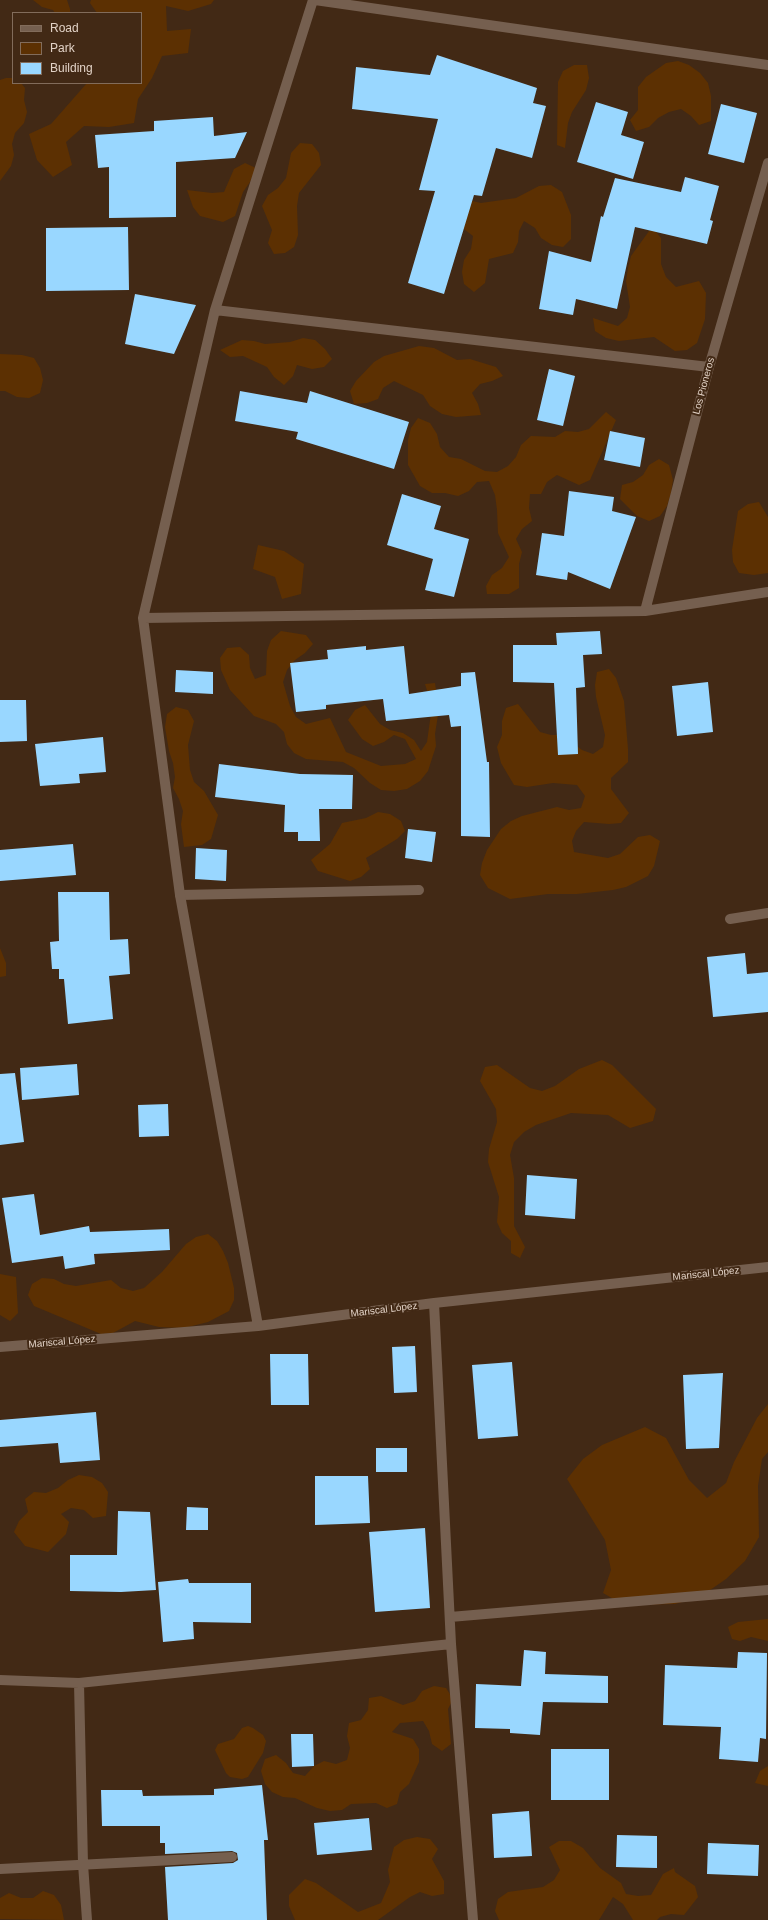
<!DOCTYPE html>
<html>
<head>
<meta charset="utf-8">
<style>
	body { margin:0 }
	#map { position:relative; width:768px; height:1920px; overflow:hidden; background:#422915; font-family:Helvetica,sans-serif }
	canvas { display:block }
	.legend { position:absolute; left:12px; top:12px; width:130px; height:72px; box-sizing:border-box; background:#422915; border:1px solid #826c5b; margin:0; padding:5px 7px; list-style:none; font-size:12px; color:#e1d1c5 }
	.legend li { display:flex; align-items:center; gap:8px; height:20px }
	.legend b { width:20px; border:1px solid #826c5b }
</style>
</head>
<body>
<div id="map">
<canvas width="768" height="1920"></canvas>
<ul class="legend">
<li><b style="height:5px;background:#755f4f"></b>Road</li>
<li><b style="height:11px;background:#5c3002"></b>Park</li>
<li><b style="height:11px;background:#99d7ff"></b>Building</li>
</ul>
</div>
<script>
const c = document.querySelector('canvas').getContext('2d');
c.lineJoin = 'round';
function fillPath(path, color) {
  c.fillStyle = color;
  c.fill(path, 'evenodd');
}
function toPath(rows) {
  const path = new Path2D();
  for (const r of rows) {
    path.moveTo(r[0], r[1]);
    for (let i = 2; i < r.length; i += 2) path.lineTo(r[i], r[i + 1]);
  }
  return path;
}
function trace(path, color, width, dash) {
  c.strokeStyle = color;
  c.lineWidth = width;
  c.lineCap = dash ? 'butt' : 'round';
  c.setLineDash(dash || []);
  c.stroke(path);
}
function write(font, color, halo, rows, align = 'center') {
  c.font = font + ' Helvetica,sans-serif';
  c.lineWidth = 4;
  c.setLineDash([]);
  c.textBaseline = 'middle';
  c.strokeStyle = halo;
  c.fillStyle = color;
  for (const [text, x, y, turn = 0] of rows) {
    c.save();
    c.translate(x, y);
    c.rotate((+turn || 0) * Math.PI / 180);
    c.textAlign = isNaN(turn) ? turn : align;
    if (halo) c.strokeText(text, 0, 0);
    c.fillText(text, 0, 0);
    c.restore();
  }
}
fillPath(toPath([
	[33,0,67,0,70,9,70,13,55,13,53,10,42,7],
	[91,0,214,0,211,4,188,11,166,6,167,31,191,29,188,53,162,56,152,78,138,99,134,123,109,127,84,126,66,142,72,165,53,177,37,160,29,134,51,124,87,83,141,83,141,13,97,13,90,3],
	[678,61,689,65,700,73,708,83,711,96,711,121,699,125,691,116,681,109,669,112,658,118,649,127,636,131,630,120,638,110,638,87,646,77,666,63],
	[574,65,587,65,589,78,586,90,572,112,568,123,565,148,557,145,558,82,563,71],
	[6,78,13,78,13,83,21,83,25,88,24,100,27,112,24,123,15,133,12,144,14,155,11,166,0,181,0,80],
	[300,143,312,144,319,153,321,165,299,193,297,206,298,235,294,247,285,253,274,254,268,243,272,230,262,206,268,195,278,188,286,178,291,153],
	[245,163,256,168,250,182,243,192,235,216,223,222,200,216,193,207,187,190,212,193,224,192,234,169],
	[551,185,562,192,571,215,571,239,563,247,552,245,541,238,535,228,524,221,519,231,518,242,513,253,489,259,485,283,474,292,464,284,462,272,464,260,471,249,473,236,452,220,468,200,481,203,516,198,539,186],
	[652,227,661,238,661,264,666,277,676,287,699,281,706,293,705,319,697,343,687,350,675,351,654,337,619,341,606,338,595,331,593,318,618,326,627,318,630,307,626,281,628,268,631,256],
	[303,338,315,340,325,349,332,359,324,367,312,369,297,365,293,376,284,385,274,377,267,367,243,356,230,357,220,350,242,340,254,341,265,344,290,342],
	[419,346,434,348,457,360,470,359,496,367,503,376,492,381,480,384,472,393,478,404,481,415,456,417,442,414,430,406,423,395,394,381,383,388,378,399,367,403,354,404,350,391,356,381,374,362,384,356],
	[0,354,22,355,34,358,40,368,43,380,40,393,29,398,17,397,5,391,0,391],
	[606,412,616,420,590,480,579,485,557,475,547,482,541,494,530,494,529,508,532,521,522,529,516,539,522,552,519,564,519,588,509,594,487,594,486,586,492,575,502,568,509,557,498,533,497,510,495,495,489,481,477,482,469,491,458,496,445,493,432,493,420,486,408,465,408,440,411,428,418,418,430,423,437,434,440,447,449,457,461,459,485,471,497,472,508,466,516,457,521,445,531,436,555,437,565,431,578,432,589,429],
	[659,459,669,465,673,480,671,493,667,506,660,516,649,521,637,516,620,499,622,485,633,482,643,475,649,465],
	[759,502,768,517,768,573,754,575,739,573,733,562,732,550,738,511,748,504],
	[258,545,284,551,304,564,301,594,282,599,275,577,253,569],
	[281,631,306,635,313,644,305,653,295,660,287,670,283,682,290,706,296,717,306,724,330,718,346,752,381,766,405,764,416,759,405,739,394,735,384,742,373,746,362,739,348,720,355,710,365,705,380,724,390,730,403,733,414,740,421,751,427,742,432,706,425,684,435,683,439,709,435,734,436,746,428,771,420,781,407,789,394,791,381,790,370,783,354,768,343,762,306,759,294,753,287,744,284,732,276,724,254,716,230,690,221,670,220,658,227,648,240,647,249,655,250,668,255,679,266,675,267,651,271,640],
	[609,669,616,678,624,701,628,749,628,762,611,778,611,789,629,813,621,823,609,824,584,822,576,831,572,841,574,852,608,858,620,854,638,837,650,835,660,841,654,866,648,876,626,887,613,890,577,894,548,894,510,899,488,888,480,875,482,863,487,850,501,829,511,821,522,816,557,807,569,810,581,808,585,796,577,785,553,783,527,787,514,785,501,763,497,747,502,735,502,721,506,708,518,704,540,732,551,735,563,735,582,750,593,754,603,747,605,735,596,697,595,685,597,672],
	[176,707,188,710,194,721,188,745,190,770,194,782,204,791,218,815,211,839,202,845,184,847,181,824,183,811,179,799,173,788,175,777,173,763,169,751,165,727,167,714],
	[378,812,390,814,401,821,405,831,397,839,366,858,370,869,361,877,350,881,318,871,311,860,330,844,342,823,366,818],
	[0,948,6,963,6,976,0,977],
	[602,1060,612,1065,656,1109,653,1121,630,1128,608,1115,571,1113,536,1125,524,1132,514,1142,510,1155,514,1178,514,1226,525,1247,520,1258,511,1253,511,1241,502,1233,497,1222,499,1197,488,1162,489,1149,497,1122,496,1109,480,1081,485,1067,497,1065,530,1088,542,1091,555,1086,579,1069],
	[208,1234,217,1241,223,1251,228,1263,234,1288,234,1300,229,1311,208,1322,184,1328,159,1327,135,1321,113,1333,101,1334,34,1306,28,1295,32,1284,42,1278,54,1279,64,1284,76,1286,111,1280,121,1288,133,1291,144,1288,162,1272,186,1244,196,1237],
	[0,1274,16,1277,18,1313,10,1321,0,1315],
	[768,1404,768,1452,762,1459,758,1486,759,1537,745,1561,726,1579,700,1597,675,1604,624,1605,603,1593,611,1570,605,1540,567,1479,583,1459,602,1445,645,1427,666,1438,689,1480,707,1498,726,1483,734,1462,757,1418],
	[79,1475,92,1477,102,1483,108,1492,106,1516,93,1518,84,1510,71,1508,61,1514,69,1522,66,1534,48,1552,25,1546,14,1532,19,1521,28,1512,25,1499,34,1492,46,1493,58,1488,68,1480],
	[768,1619,768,1641,751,1637,740,1641,732,1639,728,1627,738,1622],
	[434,1686,446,1688,453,1699,448,1709,451,1744,442,1751,432,1744,429,1731,423,1721,400,1723,392,1732,413,1739,419,1749,419,1762,409,1784,400,1792,397,1804,387,1808,376,1803,351,1804,342,1810,330,1811,317,1808,295,1798,283,1797,272,1792,265,1784,261,1771,265,1759,276,1755,286,1763,293,1773,305,1776,314,1766,324,1761,336,1764,347,1760,350,1748,347,1736,349,1723,361,1720,368,1710,369,1698,381,1696,403,1705,415,1701,422,1691],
	[248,1726,253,1728,263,1735,266,1741,263,1753,248,1777,242,1779,230,1777,226,1773,215,1750,218,1744,234,1739,242,1728],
	[768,1766,768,1786,755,1783,760,1771],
	[417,1837,430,1839,438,1849,432,1859,444,1881,444,1894,432,1896,420,1892,410,1897,378,1920,295,1920,289,1906,289,1895,305,1879,316,1883,358,1912,381,1903,390,1882,388,1870,394,1847,404,1840],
	[559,1841,571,1841,583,1848,600,1868,621,1883,626,1894,638,1896,651,1895,663,1874,674,1868,675,1872,695,1886,698,1897,684,1915,671,1914,660,1917,657,1920,633,1920,623,1904,613,1897,599,1920,499,1920,495,1911,498,1899,508,1892,543,1887,554,1880,560,1870,549,1847],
	[43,1891,54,1895,61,1905,64,1920,0,1919,0,1898,9,1893,21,1898,33,1898]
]), '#5c3002');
fillPath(toPath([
	[437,55,537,88,533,103,546,106,532,158,496,148,482,196,474,195,444,294,408,283,435,191,419,190,438,119,352,109,356,67,430,75],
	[596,102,628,112,621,135,644,142,633,179,577,162],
	[721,104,757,113,744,163,708,154],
	[213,117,214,136,247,132,235,158,176,162,176,217,109,218,109,167,98,168,95,135,154,131,154,121],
	[685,177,719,186,710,220,713,221,707,244,635,227,617,309,576,299,573,315,539,309,549,251,591,262,601,216,603,217,615,178,681,192],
	[128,227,129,290,46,291,46,228],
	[135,294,196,305,174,354,125,344],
	[549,369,575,376,563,426,537,420],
	[240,391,307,403,310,391,409,422,394,469,296,439,298,432,235,421],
	[610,431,645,438,640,467,604,460],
	[569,491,614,497,612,511,636,517,610,589,568,572,567,580,536,575,542,533,564,536],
	[402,494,441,506,434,529,469,539,454,597,425,590,433,559,387,545],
	[600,631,602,654,583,655,585,687,576,688,578,754,558,755,554,683,513,682,513,645,557,645,556,633],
	[366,646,366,650,404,646,409,694,461,686,461,673,475,672,487,762,489,762,490,837,461,836,461,726,451,727,449,715,386,721,383,699,326,705,326,709,296,712,290,663,328,659,327,650],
	[176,670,213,672,213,694,175,692],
	[708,682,713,732,677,736,672,686],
	[0,700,26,700,27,741,0,742],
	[103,737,106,772,79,774,80,783,40,786,35,744],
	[219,764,300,774,353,775,352,809,319,809,320,841,298,841,298,832,284,832,285,805,215,797],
	[408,829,436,832,432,862,405,858],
	[73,844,76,875,0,881,0,850],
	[196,848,227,850,226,881,195,879],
	[58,892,109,892,110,940,128,939,130,974,109,976,113,1019,68,1024,64,979,59,979,59,969,52,969,50,942,59,941],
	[745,953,747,974,768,972,768,1012,713,1017,707,957],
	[77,1064,79,1095,22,1100,20,1068],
	[15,1073,24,1142,0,1145,0,1074],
	[168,1104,169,1136,139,1137,138,1105],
	[527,1175,577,1179,575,1219,525,1215],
	[34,1194,40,1235,89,1226,90,1232,169,1229,170,1250,94,1254,95,1264,65,1269,63,1256,12,1263,2,1198],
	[415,1346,417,1392,394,1393,392,1347],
	[270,1354,308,1354,309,1405,271,1405],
	[512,1362,518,1436,478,1439,472,1365],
	[723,1373,719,1448,686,1449,683,1375],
	[96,1412,100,1460,60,1463,58,1443,0,1447,0,1420],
	[376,1448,407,1448,407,1472,376,1472],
	[315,1476,368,1476,370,1523,315,1525],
	[187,1507,208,1508,208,1530,186,1530],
	[118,1511,150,1512,156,1590,121,1592,70,1591,70,1555,117,1555],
	[425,1528,430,1608,375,1612,369,1532],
	[188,1579,189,1583,251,1583,251,1623,193,1622,194,1639,163,1642,158,1582],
	[524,1650,546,1652,545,1674,608,1676,608,1703,543,1702,540,1735,510,1733,510,1729,475,1728,476,1684,521,1686],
	[738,1652,767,1653,766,1739,760,1738,758,1762,719,1759,721,1727,663,1725,665,1665,737,1668],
	[291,1734,313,1734,314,1766,292,1767],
	[551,1749,609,1749,609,1800,551,1800],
	[262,1785,268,1840,264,1840,267,1920,168,1920,165,1867,233,1863,238,1860,237,1853,232,1851,165,1854,165,1843,160,1843,160,1826,102,1826,101,1790,142,1790,143,1796,214,1795,214,1789],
	[529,1811,532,1856,494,1858,492,1814],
	[369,1818,372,1850,317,1855,314,1823],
	[617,1835,657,1836,657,1868,616,1867],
	[708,1843,759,1845,758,1876,707,1874]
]), '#99d7ff');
trace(toPath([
	[180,895,419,890]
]), '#755f4f', 10);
trace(toPath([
	[315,0,768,65],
	[215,310,709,367],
	[645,611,709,367,768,163],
	[143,618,645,611,768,592],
	[730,919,768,913],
	[434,1303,451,1644,473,1920],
	[258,1326,180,895,143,618,215,310,313,0],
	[0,1347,258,1326,434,1303,768,1267],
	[450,1617,768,1590],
	[0,1680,79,1683,451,1644],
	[79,1683,83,1864,87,1920],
	[0,1869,232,1857]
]), '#755f4f', 10);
write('10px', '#e1d1c5', '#422915', [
	["Los Pioneros",704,386,-75],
	["Mariscal López",706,1274,-6],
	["Mariscal López",384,1310,-7],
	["Mariscal López",62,1342,-5]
]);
</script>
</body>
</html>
